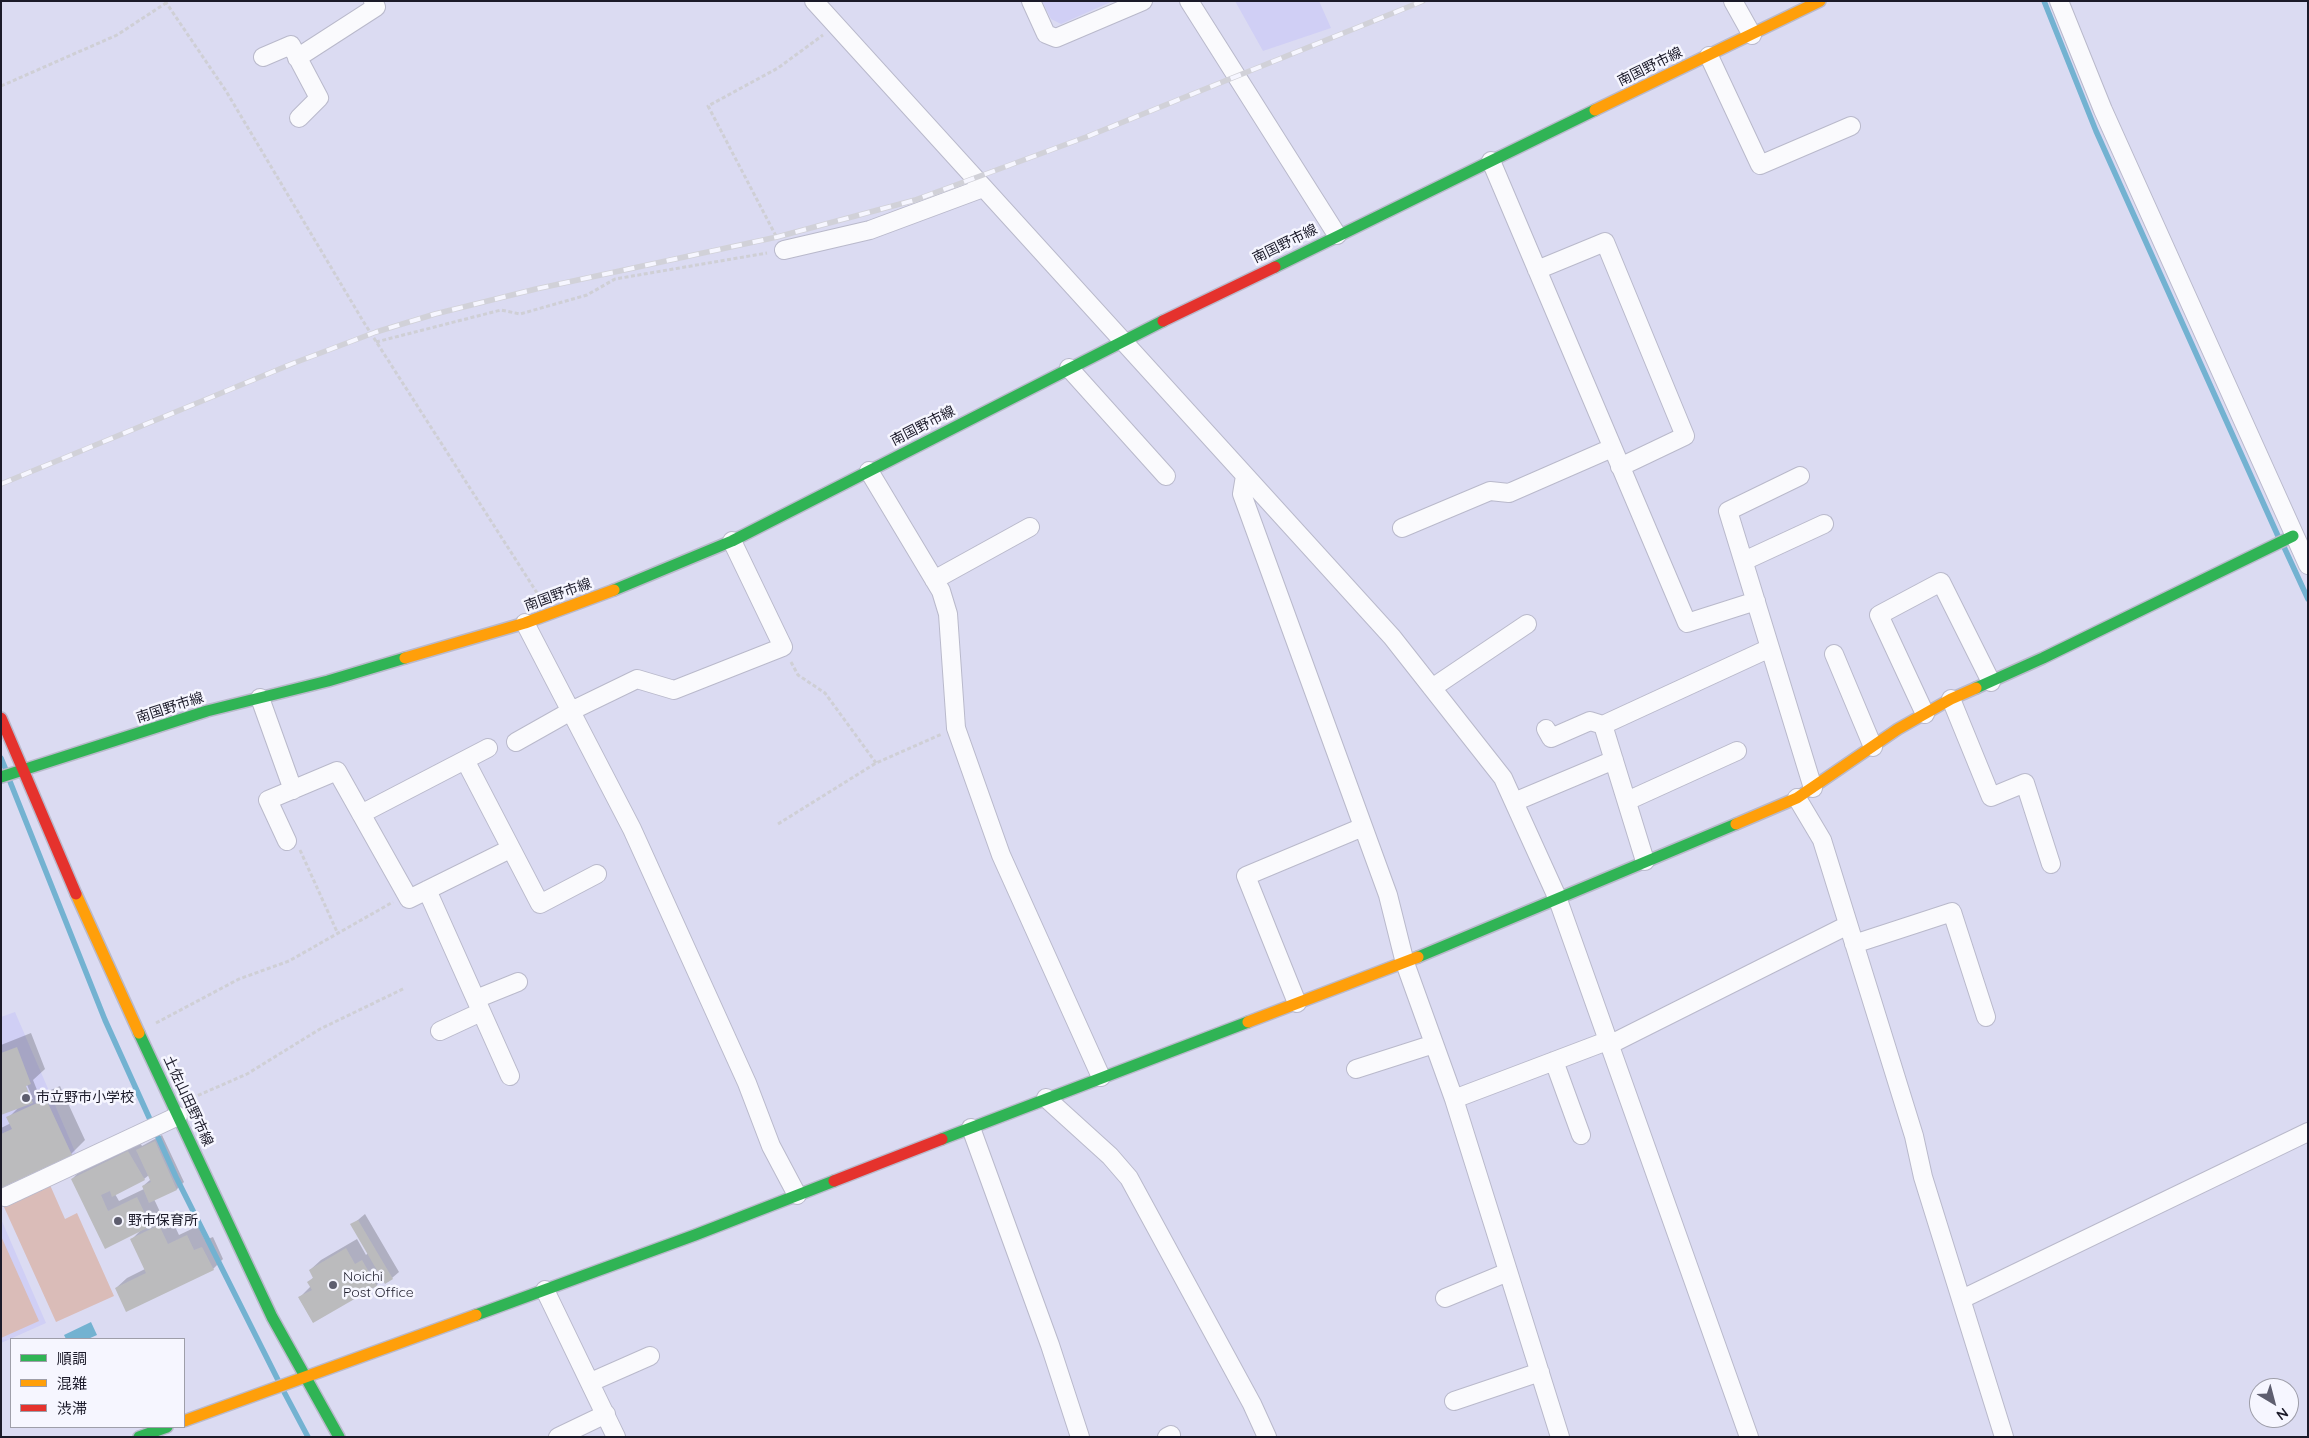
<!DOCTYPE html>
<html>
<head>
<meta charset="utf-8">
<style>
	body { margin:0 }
	#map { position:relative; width:2309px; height:1438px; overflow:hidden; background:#dbdbf2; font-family:Quicksand,"Noto Sans JP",sans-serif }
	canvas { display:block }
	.frame { position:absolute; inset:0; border:2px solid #1b1a29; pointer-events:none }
	.legend { position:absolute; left:10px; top:1338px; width:175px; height:90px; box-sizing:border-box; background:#f6f6ff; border:1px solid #9e9ea9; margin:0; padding:6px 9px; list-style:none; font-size:15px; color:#1b1a29 }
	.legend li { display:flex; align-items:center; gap:10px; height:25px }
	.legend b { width:25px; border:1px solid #9e9ea9 }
	.north { position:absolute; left:2249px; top:1378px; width:50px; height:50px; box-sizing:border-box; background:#f6f6ff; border:1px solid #9e9ea9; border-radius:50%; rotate:143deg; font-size:14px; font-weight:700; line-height:20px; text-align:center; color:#1b1a29 }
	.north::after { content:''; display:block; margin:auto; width:18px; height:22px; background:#5e5e6f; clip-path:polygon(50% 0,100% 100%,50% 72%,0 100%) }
</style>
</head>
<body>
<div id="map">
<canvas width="2309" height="1438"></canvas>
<div class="frame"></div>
<ul class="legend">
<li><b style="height:6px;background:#30b455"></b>順調</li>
<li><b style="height:6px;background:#ff9f0a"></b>混雑</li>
<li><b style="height:6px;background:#e5322d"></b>渋滞</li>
</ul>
<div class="north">N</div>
</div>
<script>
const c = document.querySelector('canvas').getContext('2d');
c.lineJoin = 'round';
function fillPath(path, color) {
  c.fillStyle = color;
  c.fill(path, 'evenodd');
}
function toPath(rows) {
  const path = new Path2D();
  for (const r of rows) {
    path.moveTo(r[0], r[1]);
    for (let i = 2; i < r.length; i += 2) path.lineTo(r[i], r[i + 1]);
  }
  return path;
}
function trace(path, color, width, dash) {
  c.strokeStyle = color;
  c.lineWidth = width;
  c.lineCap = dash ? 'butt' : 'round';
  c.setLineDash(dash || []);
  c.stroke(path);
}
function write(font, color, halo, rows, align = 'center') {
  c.font = font + ' Quicksand,"Noto Sans JP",sans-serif';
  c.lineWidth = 5;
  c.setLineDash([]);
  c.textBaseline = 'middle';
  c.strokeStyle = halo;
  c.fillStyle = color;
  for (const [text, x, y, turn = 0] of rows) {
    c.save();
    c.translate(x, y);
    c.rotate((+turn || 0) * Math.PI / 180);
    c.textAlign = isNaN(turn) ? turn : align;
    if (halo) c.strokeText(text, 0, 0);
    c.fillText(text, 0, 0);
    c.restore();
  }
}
fillPath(toPath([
	[1042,1,1113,1,1061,24,1051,19],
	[1235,1,1319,1,1331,28,1263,51],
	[15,1012,77,1156,1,1192,1,1017],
	[1,1219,46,1323,1,1343]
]), '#d0cff5');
fillPath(toPath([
	[50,1185,65,1219,77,1213,114,1296,56,1322,4,1207],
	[1,1236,39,1321,1,1338]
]), '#dabcb8');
fillPath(toPath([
	[91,1322,97,1335,88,1339,66,1339,64,1335]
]), '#73b2d1');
fillPath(toPath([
	[31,1033,45,1069,33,1080,39,1095,60,1086,85,1140,71,1154,1,1187,1,1128,11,1123,8,1118,18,1108,1,1114,1,1045],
	[25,1080,33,1099,30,1099,23,1081],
	[162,1135,184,1182,177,1189,154,1199,161,1214,150,1225,170,1216,179,1235,198,1226,205,1240,213,1237,223,1259,213,1269,116,1288,127,1278,145,1269,131,1240,141,1230,105,1247,72,1179,83,1168,139,1141,142,1146],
	[149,1175,150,1180,143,1186,144,1189,119,1201,115,1194,144,1179],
	[365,1214,399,1272,392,1278,383,1278,377,1285,313,1322,299,1298,311,1286,309,1282,314,1277,310,1270,321,1260,357,1239,366,1255,368,1253,352,1225]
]), '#0003');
trace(toPath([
	[2044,1,2096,131,2278,536],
	[2284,547,2308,599],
	[1,758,6,770],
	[9,779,105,1020,176,1177,279,1382],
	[283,1390,308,1437]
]), '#73b2d1', 5.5);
fillPath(toPath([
	[17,1047,31,1084,26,1086,33,1103,1,1115,1,1053],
	[46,1099,72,1155,1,1188,1,1134,12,1129,6,1117],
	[155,1141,177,1190,149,1203,142,1186,151,1182,136,1150],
	[128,1151,145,1180,112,1197,110,1191,101,1195,108,1211,137,1197,151,1226,105,1249,71,1179],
	[358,1220,393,1279,385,1284,350,1224],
	[159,1225,168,1244,187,1235,194,1250,202,1247,214,1270,126,1312,115,1288,146,1273,130,1239],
	[346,1248,355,1264,362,1260,377,1286,313,1323,298,1297,312,1290,307,1282,313,1278,309,1270]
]), '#bbbbbd');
const street = toPath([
	[814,1,1392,637,1503,778,1557,897,1749,1437],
	[1031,1,1046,34,1056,38,1143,1],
	[1189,1,1337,235],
	[1733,1,1752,35],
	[2059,1,2103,110,2308,565],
	[1709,56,1760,165,1851,126],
	[263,57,291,45,319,98,299,118],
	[297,58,376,7,373,1],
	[1491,161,1687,623,1756,601],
	[784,250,870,230,983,188],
	[1537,270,1605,242,1685,436,1620,467],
	[1069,368,1166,476],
	[869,471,941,591,948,614,956,728,1001,855,1101,1077],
	[1245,476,1242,494,1388,895,1405,963,1454,1099,1560,1437],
	[1800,476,1728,511,1813,788],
	[1402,528,1490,491,1509,493,1612,448],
	[1744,561,1824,524],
	[934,580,1030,527],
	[525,623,632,829,747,1083,771,1146,797,1195],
	[1834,654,1873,747],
	[1432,688,1527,624],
	[260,698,293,790],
	[1951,699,1991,797,2025,783,2051,864],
	[1925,714,1879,615,1941,582,1991,682],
	[1546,729,1551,738,1590,721,1603,725],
	[516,742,571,711,637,679,674,690,783,647,732,541],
	[465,760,540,904,597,874],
	[1797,798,1822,840,1914,1136,1923,1177,2004,1437],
	[1627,801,1737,751],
	[1514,802,1614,760],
	[361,814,488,748],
	[287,841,268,800,337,771,409,899,510,849],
	[1645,861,1603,725,1770,648],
	[427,890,510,1076],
	[1854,944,1952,912,1986,1017],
	[476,999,518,982],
	[1297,1003,1246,876,1363,827],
	[440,1031,481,1012],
	[1609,1045,1848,925],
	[1554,1061,1581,1135],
	[1356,1069,1434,1044],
	[1046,1098,1110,1156,1129,1178,1252,1404,1267,1437],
	[1454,1099,1607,1041],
	[971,1128,1050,1345,1080,1437],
	[5,1197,178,1116],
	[545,1290,616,1437],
	[1445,1298,1508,1272],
	[1962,1299,2308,1132],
	[591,1382,650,1356],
	[1454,1401,1540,1372],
	[558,1437,606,1414],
	[1167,1437,1171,1435]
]);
const fast = toPath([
	[1275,267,1595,110],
	[614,590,732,541,1163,321],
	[1976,688,2043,658,2293,536],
	[1,777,207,711,328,681,405,658],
	[1418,957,1736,824],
	[139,1033,272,1317,339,1437],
	[942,1139,1248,1022],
	[476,1315,695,1235,834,1181],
	[139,1437,167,1427]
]);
const slow = toPath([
	[1595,110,1820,1],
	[405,658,525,623,614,590],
	[1736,824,1797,798,1898,729,1951,699,1976,688],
	[76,894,139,1033],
	[1248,1022,1418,957],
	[184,1421,476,1315]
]);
const jam = toPath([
	[1163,321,1275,267],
	[1,718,76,894],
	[834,1181,942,1139]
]);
trace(street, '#b9b9cb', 20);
trace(fast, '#b9b9cb', 14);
trace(slow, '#b9b9cb', 14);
trace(jam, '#b9b9cb', 14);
trace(toPath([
	[165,1,226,91,363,321,539,596],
	[1,86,117,35,166,3],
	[776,236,708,106,778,68,823,35],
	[376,342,501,310,520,314,587,295,615,279,767,253],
	[791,662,798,675,825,693,876,763],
	[778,824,876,763,942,734],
	[300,850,338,934],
	[156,1023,239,979,289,961,393,902],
	[192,1098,247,1074,320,1029,405,988]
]), '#cfcfd5', 3, [4, 2.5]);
trace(street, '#fafafd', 18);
trace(fast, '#30b455', 11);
trace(slow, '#ff9f0a', 11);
trace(jam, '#e5322d', 11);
const rail = toPath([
	[1,484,294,363,376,332,435,314,536,289,777,237,915,200,1086,137,1423,1]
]);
trace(rail, '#d1d1d8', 5.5);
trace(rail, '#f6f6ff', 4, [11]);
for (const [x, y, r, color] of [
	[26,1098,5,"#5e5e6f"],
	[118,1221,5,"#5e5e6f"],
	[333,1285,5,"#5e5e6f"]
]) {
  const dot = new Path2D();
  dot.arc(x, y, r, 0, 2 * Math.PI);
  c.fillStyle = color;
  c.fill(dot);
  trace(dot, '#f6f6ff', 2);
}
write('14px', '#1b1a29', '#f6f6ff', [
	["南国野市線",1650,67,-26],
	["南国野市線",1285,244,-26],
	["南国野市線",923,426,-27],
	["南国野市線",558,595,-20],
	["南国野市線",170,708,-18],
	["土佐山田野市線",188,1101,65]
]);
write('14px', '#1b1a29', '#f6f6ff', [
	["市立野市小学校",36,1098],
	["野市保育所",128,1221],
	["Noichi",343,1277],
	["Post Office",343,1293]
], 'left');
</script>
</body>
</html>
